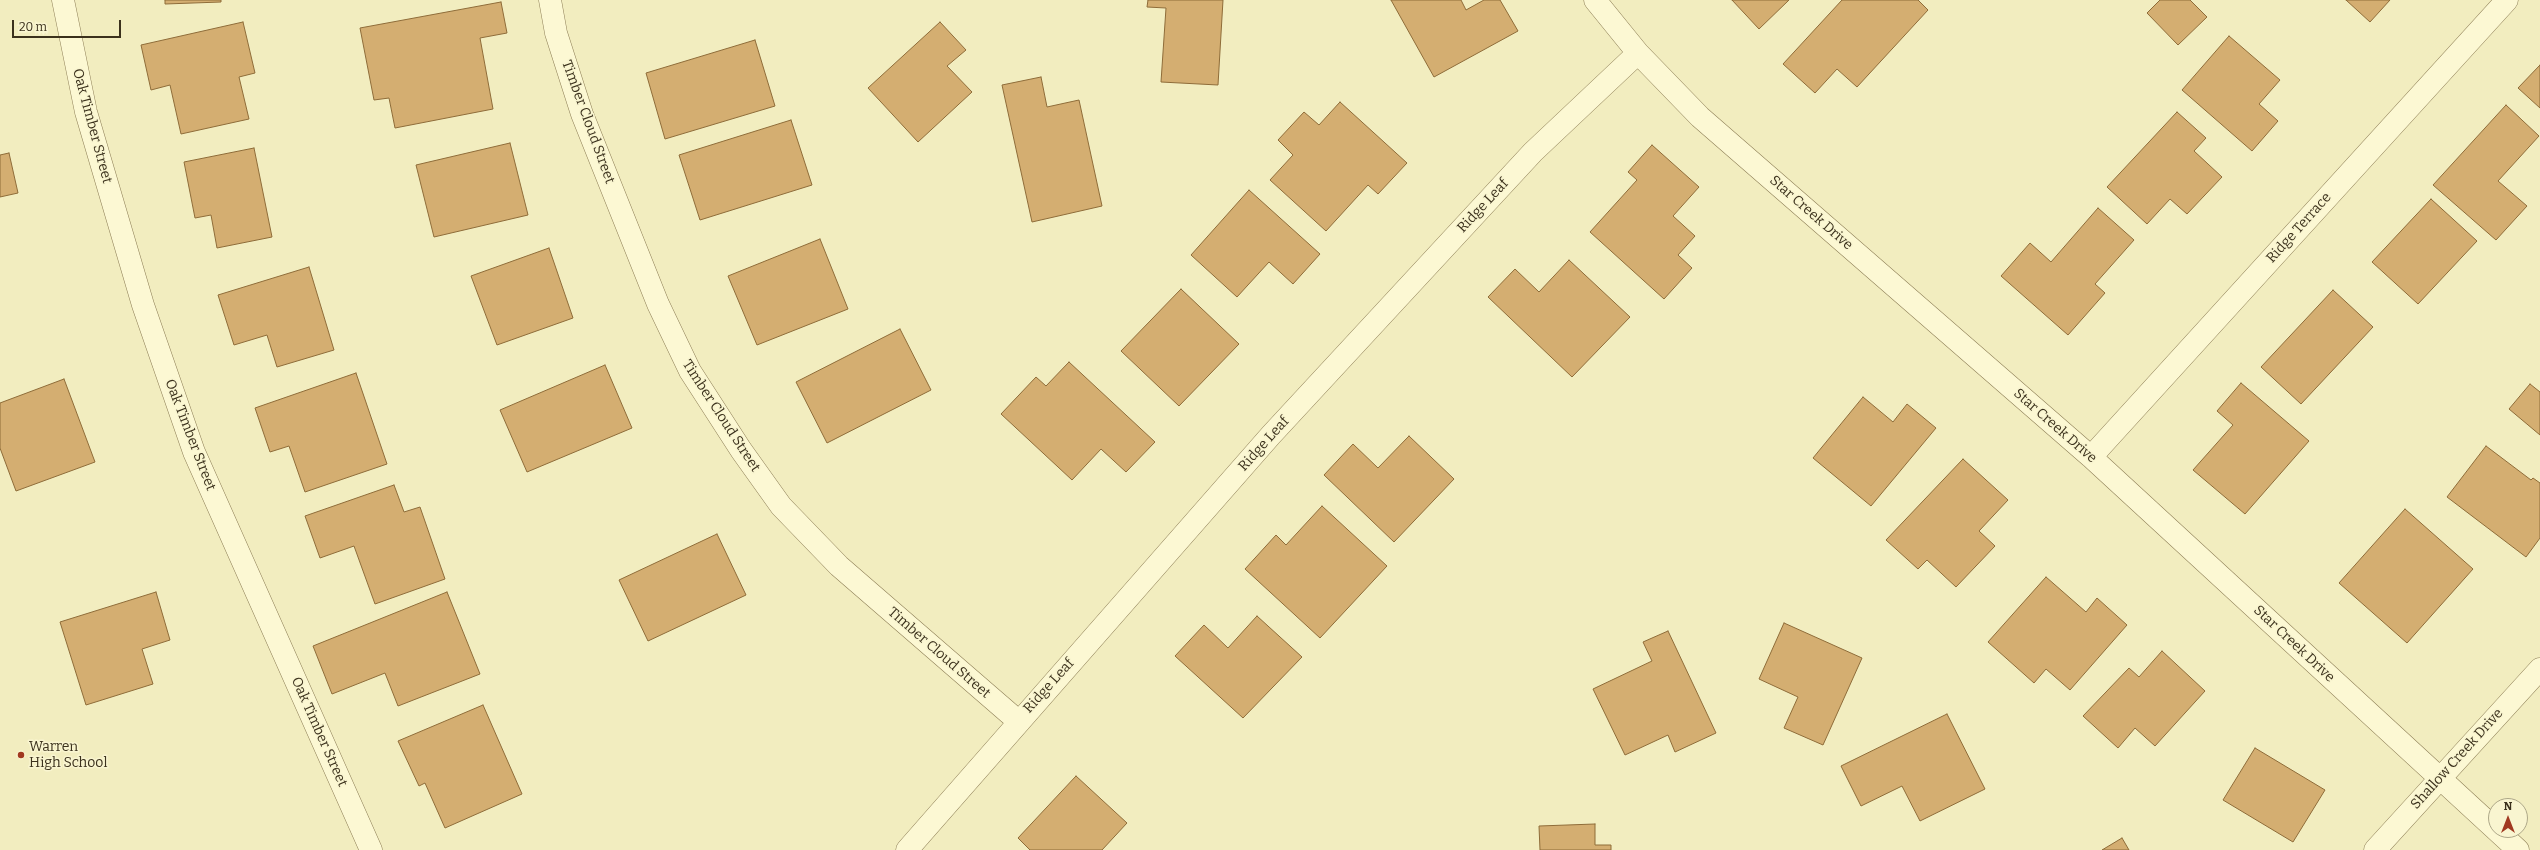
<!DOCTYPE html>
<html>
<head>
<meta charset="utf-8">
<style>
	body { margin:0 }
	#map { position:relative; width:2540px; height:850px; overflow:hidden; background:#f2edbf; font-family:Bitter,serif }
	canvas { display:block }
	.north { position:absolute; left:2488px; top:798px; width:40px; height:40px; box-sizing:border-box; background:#f9f5d0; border:1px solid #ada788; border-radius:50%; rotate:0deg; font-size:11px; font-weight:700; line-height:16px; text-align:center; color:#3b311c }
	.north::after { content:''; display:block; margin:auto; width:14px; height:18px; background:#a13920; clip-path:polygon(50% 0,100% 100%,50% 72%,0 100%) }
	.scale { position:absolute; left:12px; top:20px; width:109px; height:18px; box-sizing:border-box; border:2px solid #3b311c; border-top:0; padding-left:5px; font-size:12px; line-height:14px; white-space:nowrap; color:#3b311c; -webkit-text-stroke:3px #f9f5d0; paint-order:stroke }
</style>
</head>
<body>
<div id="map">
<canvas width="2540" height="850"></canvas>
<div class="north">N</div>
<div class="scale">20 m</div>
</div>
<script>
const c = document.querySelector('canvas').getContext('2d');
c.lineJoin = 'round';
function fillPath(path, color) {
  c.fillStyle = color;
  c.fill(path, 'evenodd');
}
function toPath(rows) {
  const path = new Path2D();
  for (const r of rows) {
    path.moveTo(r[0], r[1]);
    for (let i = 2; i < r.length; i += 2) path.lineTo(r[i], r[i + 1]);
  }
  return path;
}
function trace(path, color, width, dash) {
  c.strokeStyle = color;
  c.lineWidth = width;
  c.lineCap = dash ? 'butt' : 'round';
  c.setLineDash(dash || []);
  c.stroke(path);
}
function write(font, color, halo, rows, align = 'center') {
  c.font = font + ' Bitter,serif';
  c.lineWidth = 3;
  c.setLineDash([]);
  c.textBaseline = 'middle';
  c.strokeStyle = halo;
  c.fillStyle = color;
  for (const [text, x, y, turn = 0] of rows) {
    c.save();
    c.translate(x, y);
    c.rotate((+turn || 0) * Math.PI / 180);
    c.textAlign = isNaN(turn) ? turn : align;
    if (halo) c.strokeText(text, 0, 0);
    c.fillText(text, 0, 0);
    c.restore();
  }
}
const building = toPath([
	[165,0,221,0,221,2,165,4,165,0],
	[1148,0,1223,0,1218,85,1161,82,1166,8,1147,7,1148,0],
	[1391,0,1461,0,1466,10,1484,0,1500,0,1518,31,1434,77,1391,0],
	[1732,0,1789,0,1759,29,1732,0],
	[1842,0,1918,0,1928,10,1857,87,1837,69,1815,93,1783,64,1842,0],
	[2160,0,2190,0,2207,17,2178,45,2147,13,2160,0],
	[2346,0,2390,0,2370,22,2346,0],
	[501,2,507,33,480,38,493,109,395,128,389,98,374,100,360,28,501,2],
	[243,22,255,73,239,77,249,119,181,134,170,85,151,90,141,45,243,22],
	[940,22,966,50,947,66,972,92,918,142,868,88,940,22],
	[2229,36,2280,80,2259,104,2278,121,2252,151,2182,90,2229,36],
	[755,40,775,106,665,139,646,73,755,40],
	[2540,65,2540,108,2518,88,2540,65],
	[1041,77,1047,107,1079,100,1102,206,1032,222,1002,85,1041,77],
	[1340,102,1407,163,1378,194,1368,185,1326,231,1270,180,1293,155,1278,140,1304,112,1319,125,1340,102],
	[2506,105,2539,136,2498,181,2527,206,2496,240,2433,185,2506,105],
	[2177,112,2206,138,2194,151,2222,177,2187,214,2170,199,2147,224,2107,187,2177,112],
	[791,120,812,185,700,220,679,155,791,120],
	[510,143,528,215,434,237,416,165,510,143],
	[1652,145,1699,187,1673,216,1695,236,1678,255,1692,268,1664,299,1590,232,1637,180,1628,172,1652,145],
	[254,148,272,237,217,248,211,215,195,218,184,162,254,148],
	[9,153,18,193,0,197,0,155,9,153],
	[1249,190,1320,254,1293,284,1269,262,1237,297,1191,255,1249,190],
	[2431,199,2477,241,2418,304,2372,262,2431,199],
	[2098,208,2134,240,2095,284,2105,293,2068,335,2001,276,2030,243,2051,262,2098,208],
	[820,239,848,309,757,345,728,276,820,239],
	[549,248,573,318,497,345,471,276,549,248],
	[1569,260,1630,317,1572,377,1488,297,1515,269,1539,292,1569,260],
	[309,267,334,350,277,367,267,335,234,345,218,295,309,267],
	[1181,289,1239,344,1179,406,1121,351,1181,289],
	[2333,290,2373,327,2301,404,2261,367,2333,290],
	[900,329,931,390,827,443,796,382,900,329],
	[1069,362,1155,442,1126,472,1101,449,1072,480,1001,414,1036,377,1046,386,1069,362],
	[605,365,632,428,527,472,500,410,605,365],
	[356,373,387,464,305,492,289,446,270,452,255,408,356,373],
	[64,379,95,462,16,491,0,448,0,403,64,379],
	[2241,383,2309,441,2245,514,2193,470,2233,425,2217,411,2241,383],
	[2530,384,2540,392,2540,435,2509,409,2530,384],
	[1863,397,1893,422,1907,404,1936,428,1871,506,1813,458,1863,397],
	[1409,436,1454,479,1394,542,1324,475,1353,444,1378,468,1409,436],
	[2486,446,2531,480,2533,478,2540,483,2540,538,2526,557,2447,497,2486,446],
	[1963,459,2008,500,1979,531,1995,546,1956,587,1927,560,1918,569,1886,540,1963,459],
	[394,485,404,512,420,507,445,579,375,604,354,546,320,558,305,516,394,485],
	[1322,506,1387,566,1320,638,1245,569,1276,535,1286,545,1322,506],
	[2405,509,2473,569,2407,643,2339,583,2405,509],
	[717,534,746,595,648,641,619,580,717,534],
	[2046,577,2086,612,2097,598,2127,625,2070,690,2046,669,2034,683,1988,642,2046,577],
	[156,592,170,640,142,649,153,684,86,705,60,622,156,592],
	[447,592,480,674,398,706,385,673,332,694,313,646,447,592],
	[1257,616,1302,657,1243,718,1175,656,1204,625,1228,648,1257,616],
	[1784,623,1862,658,1823,745,1784,728,1798,697,1759,679,1784,623],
	[1668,631,1716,733,1675,752,1668,735,1625,755,1593,689,1652,661,1643,642,1668,631],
	[2162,651,2205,691,2155,746,2135,728,2118,748,2083,716,2129,668,2139,677,2162,651],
	[483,705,522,794,445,828,425,783,419,786,398,741,483,705],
	[1947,714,1985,789,1920,821,1902,786,1861,806,1841,766,1947,714],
	[2255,748,2325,790,2293,842,2223,800,2255,748],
	[1076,776,1127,823,1102,850,1030,850,1018,838,1076,776],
	[1595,824,1595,845,1611,845,1611,850,1540,850,1539,826,1595,824],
	[2122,838,2129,850,2102,850,2122,838]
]);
fillPath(building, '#d4ae71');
trace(building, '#8e6c39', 1);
const minor = toPath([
	[63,0,86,112,143,305,194,452,371,850],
	[550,0,556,33,582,114,658,304,690,371,741,450,781,506,839,566,1018,721],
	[1595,0,1638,53,1700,117,2091,457,2518,850],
	[2091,457,2507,0],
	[907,850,1271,435,1533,152,1638,53],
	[2375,850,2540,669]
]);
trace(minor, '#8d7e56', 23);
trace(minor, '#fcf8d3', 22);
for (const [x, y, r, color] of [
	[21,755,4,"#a13920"]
]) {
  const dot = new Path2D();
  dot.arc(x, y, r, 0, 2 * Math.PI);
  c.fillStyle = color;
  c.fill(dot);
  trace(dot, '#f9f5d0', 1.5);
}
write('14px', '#3b311c', '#f9f5d0', [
	["Timber Cloud Street",588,122,70],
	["Oak Timber Street",92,126,75],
	["Ridge Leaf",1483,206,-47],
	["Star Creek Drive",1811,213,41],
	["Ridge Terrace",2299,228,-48],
	["Timber Cloud Street",721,416,57],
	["Star Creek Drive",2055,426,41],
	["Oak Timber Street",190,435,69],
	["Ridge Leaf",1264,444,-48],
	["Star Creek Drive",2294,644,43],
	["Timber Cloud Street",939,653,41],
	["Ridge Leaf",1049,686,-48],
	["Oak Timber Street",319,732,66],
	["Shallow Creek Drive",2457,759,-48]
]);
write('14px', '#3b311c', '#f9f5d0', [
	["Warren",29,747],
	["High School",29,763]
], 'left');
</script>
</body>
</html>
